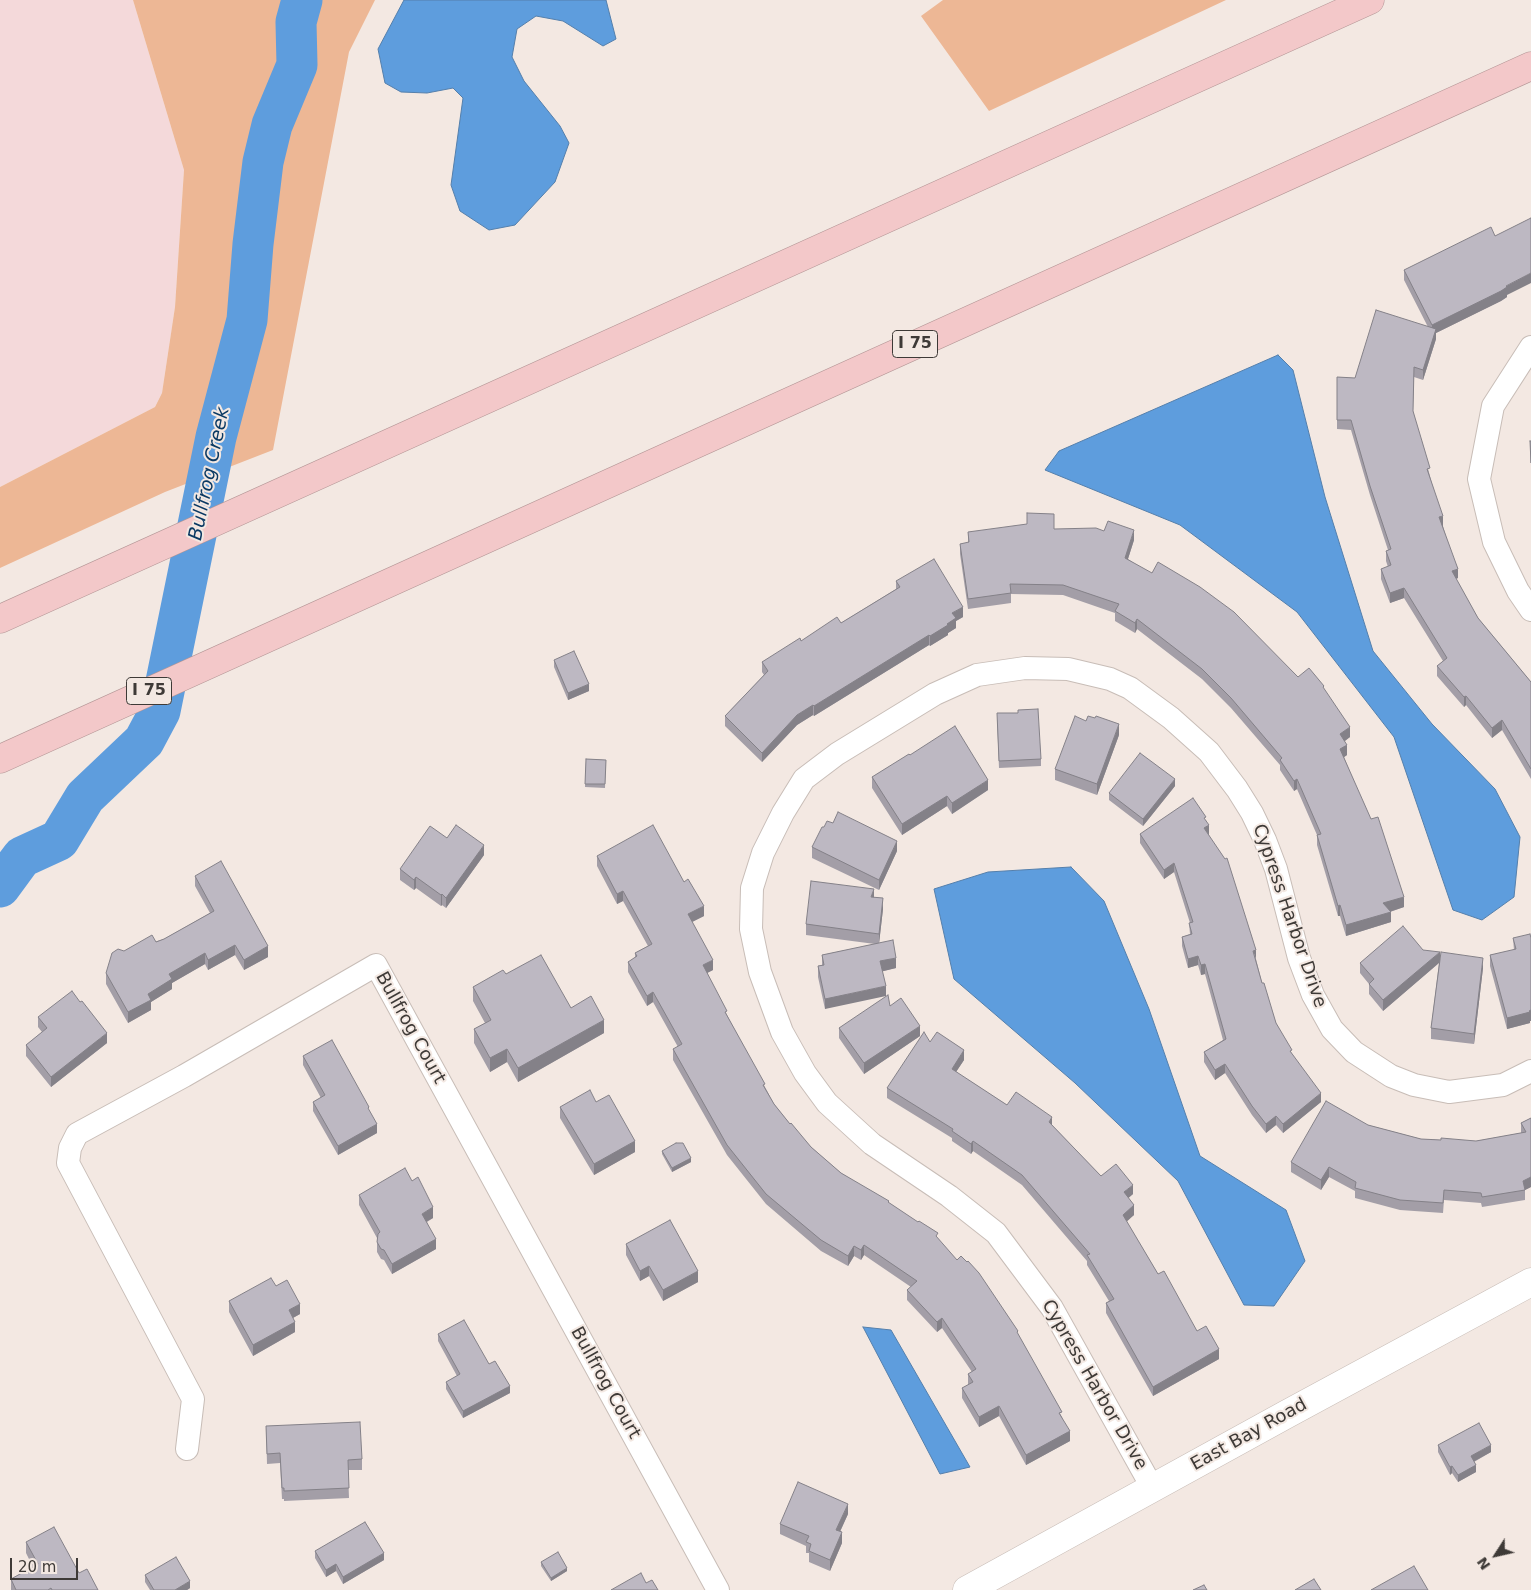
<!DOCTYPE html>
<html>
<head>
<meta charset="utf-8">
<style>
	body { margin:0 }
	#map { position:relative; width:1531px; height:1590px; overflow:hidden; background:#f3e8e2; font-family:"DejaVu Sans",sans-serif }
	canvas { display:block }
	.north { position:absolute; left:1471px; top:1530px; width:50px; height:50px; -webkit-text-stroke:4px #f3e8e2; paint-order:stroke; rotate:235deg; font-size:14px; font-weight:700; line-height:20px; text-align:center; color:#3e3a37 }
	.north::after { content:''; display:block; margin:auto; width:18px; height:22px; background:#3e3a37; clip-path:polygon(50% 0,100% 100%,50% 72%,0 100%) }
	.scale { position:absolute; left:10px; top:1558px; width:68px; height:22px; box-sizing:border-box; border:2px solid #3e3a37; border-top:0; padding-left:6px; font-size:15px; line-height:18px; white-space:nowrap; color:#3e3a37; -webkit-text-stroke:4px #f3e8e2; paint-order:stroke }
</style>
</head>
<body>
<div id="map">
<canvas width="1531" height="1590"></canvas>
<div class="north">N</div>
<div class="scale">20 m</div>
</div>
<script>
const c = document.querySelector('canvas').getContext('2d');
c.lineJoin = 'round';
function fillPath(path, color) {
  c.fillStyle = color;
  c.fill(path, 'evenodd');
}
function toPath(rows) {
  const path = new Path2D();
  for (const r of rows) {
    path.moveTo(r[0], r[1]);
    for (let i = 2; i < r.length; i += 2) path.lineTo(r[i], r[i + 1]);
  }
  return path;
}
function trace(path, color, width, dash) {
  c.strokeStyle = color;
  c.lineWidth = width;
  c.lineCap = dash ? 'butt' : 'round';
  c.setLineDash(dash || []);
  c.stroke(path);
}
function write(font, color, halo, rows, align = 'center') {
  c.font = font + ' "DejaVu Sans",sans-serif';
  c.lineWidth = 4;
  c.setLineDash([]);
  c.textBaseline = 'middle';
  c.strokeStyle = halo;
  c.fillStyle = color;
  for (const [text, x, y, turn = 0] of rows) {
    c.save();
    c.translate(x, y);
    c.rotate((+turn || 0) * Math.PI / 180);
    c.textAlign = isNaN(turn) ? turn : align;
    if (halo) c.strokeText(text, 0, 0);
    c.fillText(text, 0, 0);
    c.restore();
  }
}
fillPath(toPath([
	[0,0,133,0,184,170,175,307,162,393,155,407,0,487]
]), '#f4d9da');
fillPath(toPath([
	[133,0,375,0,349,52,273,450,165,492,0,568,0,487,155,407,162,393,175,307,184,170],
	[943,0,1226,0,989,111,921,16]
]), '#edb795');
const water = toPath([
	[404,0,606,0,616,39,603,46,563,21,536,16,517,29,512,57,524,81,560,126,569,143,555,182,515,225,489,230,460,211,451,185,463,98,453,88,427,93,401,92,385,83,378,49,404,0],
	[1278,355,1293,370,1325,497,1373,651,1432,724,1495,789,1520,837,1514,897,1482,920,1453,910,1394,737,1297,612,1180,525,1045,470,1059,451,1278,355],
	[1071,867,1104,901,1149,1009,1200,1156,1286,1210,1305,1261,1274,1306,1244,1305,1178,1181,1075,1083,954,979,934,889,988,872,1071,867],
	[863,1327,891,1330,970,1467,940,1474,863,1327]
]);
fillPath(water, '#5e9ddd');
trace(water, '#547fab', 1);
trace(toPath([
	[0,887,22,857,59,840,85,797,144,741,160,711,216,437,247,320,253,244,263,162,272,125,297,65,296,22,302,0]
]), '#5e9ddd', 41);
const street = toPath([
	[1531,347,1493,406,1479,479,1494,542,1518,591,1531,610],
	[187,1449,193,1399,68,1163,70,1148,77,1134,184,1076,376,965,718,1590],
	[1153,1489,1052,1308,996,1233,949,1196,872,1144,827,1103,805,1073,782,1032,760,972,751,929,752,888,763,853,783,813,804,779,837,754,935,694,977,675,1025,668,1068,669,1110,679,1130,688,1171,718,1209,752,1237,789,1252,813,1265,840,1276,869,1299,958,1313,995,1332,1029,1354,1052,1391,1076,1414,1085,1449,1092,1503,1085,1531,1071]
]);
const secondary = toPath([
	[967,1590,1287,1414,1531,1282]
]);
const highway = toPath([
	[0,619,1370,0],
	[0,759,1531,66]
]);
trace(street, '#c8bdb7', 24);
trace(secondary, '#c8bdb7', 29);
trace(highway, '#b49696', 29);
trace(street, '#fff', 22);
trace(secondary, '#fff', 28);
trace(highway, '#f3c8c9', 28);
fillPath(toPath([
	[1404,270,1507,295,1507,297,1501,301,1436,333,1436,339,1423,380,1414,377,1413,411,1443,526,1458,578,1456,579,1478,618,1531,682,1531,779,1502,730,1492,738,1466,705,1464,707,1437,676,1437,666,1443,661,1404,598,1390,603,1381,579,1381,569,1388,567,1386,561,1386,551,1388,550,1370,495,1351,430,1337,429,1337,377,1355,378,1428,327,1404,280],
	[1054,529,1134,540,1128,559,1298,677,1324,689,1350,737,1344,741,1347,755,1344,757,1404,907,1390,912,1391,922,1346,936,1340,916,1338,916,1317,845,1317,835,1297,789,1294,791,1280,770,1280,765,1231,708,1202,679,1137,629,1135,633,1115,621,1115,613,1063,595,1011,594,1011,603,968,609,960,554,960,544,968,543,968,532],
	[896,581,963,617,956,621,956,628,948,633,948,635,930,646,929,645,814,716,813,715,797,725,762,762,725,726,725,716,764,675,762,672,762,662,801,641,841,623,896,589],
	[554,660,589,691,568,700,554,667],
	[1018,713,1041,759,1041,766,999,768,997,720],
	[1119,735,1097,795,1055,780,1055,769],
	[910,755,988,790,952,814,947,806,902,835,872,788,872,777],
	[586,759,606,760,605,788,585,787],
	[1175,786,1143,826,1109,800,1109,793],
	[1206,820,1209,835,1256,959,1262,983,1276,1023,1292,1054,1321,1102,1283,1133,1276,1125,1266,1133,1252,1115,1225,1073,1215,1080,1204,1062,1204,1052,1223,1040,1205,974,1201,975,1198,965,1188,968,1182,946,1182,937,1190,934,1189,923,1190,923,1174,872,1164,879,1140,843,1140,834],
	[447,838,484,855,446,908,442,905,441,906,416,888,414,890,400,880,400,869],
	[812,847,897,851,879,890,812,858],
	[597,856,684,882,704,916,692,922,713,970,707,973,727,1015,774,1104,790,1124,811,1147,841,1173,889,1203,938,1239,1018,1334,1062,1417,1070,1441,1026,1465,999,1416,979,1427,962,1398,962,1388,968,1385,968,1374,972,1372,942,1328,937,1332,907,1300,907,1290,911,1287,864,1255,861,1260,854,1256,848,1266,821,1251,766,1204,727,1155,673,1060,673,1049,678,1047,653,1002,647,1006,628,972,628,962,635,958,635,953,648,946,623,901,617,904,597,866],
	[195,876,268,957,244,970,235,955,208,970,205,964,172,983,172,989,151,1002,151,1010,128,1023,106,984,106,973,124,951,164,939,210,913,195,886],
	[874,897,883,909,879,943,896,968,883,971,825,1009,818,977,818,966,822,965,822,955,875,944,806,935,806,924],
	[1513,938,1531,938,1531,1021,1530,1021,1530,1023,1507,1029,1490,966,1490,955,1514,950],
	[1423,950,1440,960,1483,968,1474,1044,1431,1039,1431,1028,1439,963,1383,1011,1369,994,1369,984,1360,973,1360,963],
	[506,974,571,1008,604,1033,518,1082,507,1062,490,1072,474,1043,474,1029,485,1023,473,1001,473,987],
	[890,1006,920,1036,864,1074,839,1038,839,1028],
	[38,1017,107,1043,51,1087,26,1056,26,1045,42,1032,38,1027],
	[930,1042,964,1060,956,1072,1007,1105,1052,1125,1101,1176,1133,1194,1128,1198,1134,1215,1126,1221,1158,1274,1197,1331,1219,1359,1153,1396,1106,1313,1106,1303,1109,1301,1087,1265,1087,1261,1022,1185,973,1151,971,1154,952,1141,952,1138,887,1098,887,1088],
	[303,1056,377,1133,338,1155,313,1111,313,1102,321,1098,303,1065],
	[596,1102,635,1152,594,1175,560,1118,560,1107],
	[1531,1118,1531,1187,1525,1190,1525,1200,1482,1207,1481,1203,1444,1200,1443,1213,1400,1210,1355,1198,1355,1191,1329,1177,1321,1190,1291,1172,1291,1162,1368,1125,1421,1139,1441,1140,1476,1141,1521,1133,1521,1123],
	[662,1151,691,1162,672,1172,662,1154],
	[359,1195,433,1218,427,1222,436,1249,392,1274,384,1260,381,1259,377,1252,377,1238,359,1205],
	[626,1244,698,1282,663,1301,649,1276,640,1281,626,1255],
	[276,1286,300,1314,293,1318,295,1332,253,1356,229,1312,229,1301],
	[438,1334,489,1364,510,1393,463,1418,446,1389,446,1382,457,1376,438,1341],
	[266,1426,362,1459,362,1470,348,1470,349,1498,284,1501,284,1499,282,1499,280,1463,267,1464],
	[1438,1445,1491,1452,1474,1462,1476,1472,1458,1482,1452,1473,1450,1475,1438,1452],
	[848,1514,840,1532,842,1543,830,1571,809,1562,809,1553,806,1553,806,1546,780,1534,780,1524],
	[26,1542,79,1573,98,1590,11,1590,11,1579,33,1567,26,1553],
	[315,1551,384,1560,343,1584,336,1571,326,1577,315,1558],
	[541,1562,567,1571,551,1581,541,1566],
	[145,1575,190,1588,187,1590,150,1590,145,1582]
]), '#a39ea7');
fillPath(toPath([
	[1531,273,1531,283,1507,295,1507,297,1501,301,1436,333,1436,339,1423,380,1423,370,1432,335,1432,325],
	[1443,516,1443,526,1439,527,1439,517],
	[1134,530,1134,540,1125,568,1125,558],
	[1458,569,1458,578,1452,580,1452,571],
	[1404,588,1404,598,1390,603,1390,593],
	[963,607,963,617,956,621,956,628,948,633,948,635,930,646,930,636,947,624,952,613],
	[1137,619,1137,629,1135,633,1135,623],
	[929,635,929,645,814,716,814,706],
	[589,684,589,691,568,700,568,693],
	[1466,696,1466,705,1464,707,1464,697],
	[813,705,813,715,797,725,762,762,762,753,797,715],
	[1502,720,1502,730,1492,738,1492,728],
	[1119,724,1119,735,1097,795,1097,784],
	[1350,727,1350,737,1340,745,1340,734],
	[1347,745,1347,755,1340,760,1340,749],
	[1175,779,1175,786,1143,826,1143,819],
	[1297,779,1297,789,1294,791,1294,781],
	[988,780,988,790,952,814,952,803],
	[947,796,947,806,902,835,902,824],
	[1209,825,1209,835,1204,828],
	[897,841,897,851,879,890,879,880],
	[484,845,484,855,446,908,446,898],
	[1174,863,1174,872,1164,879,1164,870],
	[416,877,416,888,414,890,414,880],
	[874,889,874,899,871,897],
	[623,891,623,901,617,904,617,894],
	[442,894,442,905,441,906,441,895],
	[1404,897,1404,907,1383,914,1383,903],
	[883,898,883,909,879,944,879,934],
	[1340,905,1340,916,1338,916,1338,906],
	[704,906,704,916,688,924,688,914],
	[1391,912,1391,922,1346,936,1346,925],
	[235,945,235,955,208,970,208,960],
	[268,946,268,957,244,970,244,960],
	[1256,950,1256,959,1253,951],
	[1440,952,1440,962,1383,1011,1383,1000],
	[205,953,205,964,172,983,172,989,151,1002,151,1010,128,1023,128,1012,148,994,169,974],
	[1198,956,1198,965,1188,968,1188,959],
	[896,958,896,968,880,972,880,961],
	[1483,958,1483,968,1474,1044,1474,1034],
	[713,960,713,970,703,975,703,965],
	[1205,964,1205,974,1201,975,1201,965],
	[886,986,886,996,825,1009,825,999],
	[653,992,653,1002,647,1006,647,996],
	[1531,1010,1531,1021,1530,1021,1530,1023,1507,1029,1507,1018],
	[604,1020,604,1033,518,1082,518,1068],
	[920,1026,920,1036,864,1074,864,1063],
	[107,1033,107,1043,51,1087,51,1077],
	[507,1049,507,1062,490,1072,490,1058],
	[964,1050,964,1060,952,1078,952,1069],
	[1225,1064,1225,1073,1215,1080,1215,1070],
	[1321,1093,1321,1102,1283,1133,1283,1124],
	[1276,1116,1276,1125,1266,1133,1266,1124],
	[1052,1117,1052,1127,1049,1122],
	[377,1124,377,1133,338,1155,338,1146],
	[635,1141,635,1152,594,1175,594,1164],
	[973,1141,973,1151,971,1154,971,1144],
	[691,1158,691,1162,672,1172,672,1168],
	[1329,1167,1329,1177,1321,1190,1321,1180],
	[1531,1177,1531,1187,1525,1190,1523,1181],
	[1133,1185,1133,1194,1124,1202,1124,1192],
	[1134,1205,1134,1215,1123,1225,1123,1215],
	[433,1207,433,1218,422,1224,422,1214],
	[436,1239,436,1249,392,1274,392,1264],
	[864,1245,864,1255,861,1260,861,1250],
	[854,1246,854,1256,848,1266,848,1256],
	[649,1266,649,1276,640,1281,640,1271],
	[698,1271,698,1282,663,1301,663,1290],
	[300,1304,300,1314,289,1320,289,1310],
	[942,1318,942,1328,937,1332,937,1322],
	[295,1322,295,1332,253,1356,253,1345],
	[1219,1349,1219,1359,1153,1396,1153,1387],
	[510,1386,510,1393,463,1418,463,1411],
	[999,1406,999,1416,979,1427,979,1417],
	[1070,1431,1070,1441,1026,1465,1026,1455],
	[1491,1445,1491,1452,1471,1463,1471,1456],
	[1476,1465,1476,1472,1458,1482,1458,1475],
	[1452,1466,1452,1473,1450,1475,1450,1467],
	[848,1504,848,1514,836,1540,836,1530],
	[842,1532,842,1543,830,1571,830,1560],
	[384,1553,384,1560,343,1584,343,1577],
	[336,1564,336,1571,326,1577,326,1570],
	[567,1568,567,1571,551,1581,551,1578],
	[190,1581,190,1588,187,1590,175,1590]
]), '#848188');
const building = toPath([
	[1531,218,1531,273,1506,286,1507,287,1501,291,1432,325,1404,270,1491,227,1495,236,1531,218],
	[1376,310,1436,329,1423,370,1414,367,1413,411,1430,468,1427,469,1443,516,1439,517,1458,569,1452,571,1478,618,1531,682,1531,769,1502,720,1492,728,1466,696,1464,697,1437,666,1447,658,1404,588,1390,593,1381,569,1391,565,1386,551,1391,549,1370,486,1351,420,1337,420,1337,377,1355,378,1376,310],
	[1530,441,1531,441,1531,463,1530,441],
	[1027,513,1054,514,1054,529,1096,528,1104,531,1108,521,1134,530,1125,558,1152,573,1158,562,1200,587,1234,612,1298,677,1309,668,1324,686,1323,687,1350,727,1340,734,1347,745,1340,749,1371,819,1378,817,1404,897,1383,903,1391,912,1346,925,1340,905,1338,906,1317,835,1321,834,1297,779,1294,781,1280,760,1282,758,1231,698,1202,669,1137,619,1135,623,1115,611,1119,604,1063,585,1010,584,1011,593,968,599,960,544,969,542,968,532,1027,524,1027,513],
	[934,559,963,607,952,613,956,618,947,624,948,625,930,636,929,635,814,706,813,705,797,715,762,753,725,716,768,671,762,662,800,638,801,641,837,617,841,623,900,587,896,581,934,559],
	[574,651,589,684,568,693,554,660,574,651],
	[1038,709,1041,759,999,761,997,713,1018,713,1018,710,1038,709],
	[1075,716,1086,721,1088,716,1095,718,1096,716,1119,724,1097,784,1055,769,1075,716],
	[955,726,988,780,952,803,947,796,902,824,872,777,909,754,910,755,955,726],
	[1140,753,1175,779,1143,819,1109,793,1140,753],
	[586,759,606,760,605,784,585,784,586,759],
	[1193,798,1206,817,1204,818,1209,825,1204,828,1225,859,1227,858,1256,950,1253,951,1262,983,1264,983,1276,1023,1292,1050,1290,1051,1321,1093,1283,1124,1276,1116,1266,1124,1252,1106,1225,1064,1215,1070,1204,1052,1226,1039,1205,964,1201,965,1198,956,1188,959,1182,937,1192,934,1189,923,1193,922,1174,863,1164,870,1140,834,1193,798],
	[838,812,897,841,879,880,812,847,822,827,824,827,827,821,833,823,838,812],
	[456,825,484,845,446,898,442,894,441,895,416,877,414,880,400,869,430,826,447,838,456,825],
	[653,825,684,882,688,879,704,906,688,914,713,960,703,965,727,1011,725,1012,765,1084,763,1085,774,1104,790,1124,791,1123,811,1147,841,1173,889,1201,888,1202,918,1222,919,1221,938,1233,936,1236,957,1260,961,1256,967,1262,968,1261,979,1273,1018,1331,1017,1332,1062,1412,1059,1413,1070,1431,1026,1455,999,1406,979,1417,962,1388,973,1382,968,1374,976,1369,942,1318,937,1322,907,1290,917,1281,864,1245,861,1250,854,1246,848,1256,821,1240,766,1194,727,1145,673,1049,682,1044,653,992,647,996,628,962,637,956,635,953,652,944,623,891,617,894,597,856,653,825],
	[221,861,268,946,244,960,235,945,208,960,205,953,169,974,172,979,148,994,151,1000,128,1012,106,973,112,953,118,949,124,951,152,935,156,942,164,939,214,911,195,876,221,861],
	[811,881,874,889,871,897,883,898,879,934,806,924,811,881],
	[1403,926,1423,950,1440,952,1383,1000,1369,984,1374,979,1360,963,1403,926],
	[1530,934,1531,938,1531,1010,1529,1011,1530,1012,1507,1018,1490,955,1516,949,1513,938,1530,934],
	[893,940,896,958,880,961,886,986,825,999,818,966,824,965,822,955,893,940],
	[1441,952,1483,958,1474,1034,1431,1028,1441,952],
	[541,955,571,1008,591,996,604,1020,518,1068,507,1049,490,1058,474,1029,491,1020,473,987,503,970,506,974,541,955],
	[72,991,80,1002,82,1001,107,1033,51,1077,26,1045,47,1028,38,1017,72,991],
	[888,995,890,1006,901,998,920,1026,864,1063,839,1028,888,995],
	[924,1032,930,1042,937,1032,964,1050,952,1069,1007,1105,1016,1092,1052,1117,1049,1122,1101,1176,1116,1164,1133,1185,1124,1192,1134,1205,1123,1215,1158,1274,1164,1271,1197,1331,1206,1326,1219,1349,1153,1387,1106,1303,1114,1299,1087,1255,1090,1254,1022,1175,973,1141,971,1144,952,1131,953,1129,887,1088,924,1032],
	[332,1040,369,1107,368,1108,377,1124,338,1146,313,1102,325,1095,303,1056,332,1040],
	[590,1090,596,1102,609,1095,635,1141,594,1164,560,1107,590,1090],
	[1326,1101,1368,1125,1421,1139,1441,1140,1441,1138,1476,1141,1526,1132,1521,1123,1531,1118,1531,1177,1523,1181,1525,1190,1482,1197,1481,1193,1444,1190,1443,1203,1400,1200,1355,1188,1356,1182,1329,1167,1321,1180,1291,1162,1326,1101],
	[676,1143,683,1143,691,1158,672,1168,662,1151,676,1143],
	[405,1168,412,1181,418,1177,433,1207,422,1214,436,1239,392,1264,384,1250,381,1249,377,1242,378,1234,380,1232,359,1195,405,1168],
	[670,1220,698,1271,663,1290,649,1266,640,1271,626,1244,670,1220],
	[271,1278,276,1286,287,1280,300,1304,289,1310,295,1322,253,1345,229,1301,271,1278],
	[464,1320,489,1364,495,1361,510,1386,463,1411,446,1382,460,1374,438,1334,464,1320],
	[360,1422,362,1459,348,1460,349,1488,284,1491,284,1488,282,1488,280,1453,267,1454,266,1426,360,1422],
	[1479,1423,1491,1445,1471,1456,1476,1465,1458,1475,1452,1466,1450,1467,1438,1445,1479,1423],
	[798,1482,848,1504,836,1530,842,1532,830,1560,809,1551,811,1544,806,1542,809,1536,780,1524,798,1482],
	[365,1522,384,1553,343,1577,336,1564,326,1570,315,1551,365,1522],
	[54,1527,79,1573,87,1569,98,1590,52,1590,51,1588,48,1590,16,1590,11,1579,38,1564,26,1542,54,1527],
	[558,1552,567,1568,551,1578,541,1562,558,1552],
	[176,1557,190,1581,175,1590,154,1590,145,1575,176,1557],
	[1414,1566,1428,1590,1371,1590,1414,1566],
	[641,1573,646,1583,652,1580,658,1590,611,1590,641,1573],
	[1314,1579,1321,1590,1295,1590,1314,1579],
	[1204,1585,1207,1590,1193,1590,1204,1585]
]);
fillPath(building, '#bdb8c2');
trace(building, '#848188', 1);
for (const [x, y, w] of [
	[915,344,45],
	[149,691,45]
]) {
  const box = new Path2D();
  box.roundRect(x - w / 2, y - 13.5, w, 27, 4);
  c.fillStyle = '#f3e8e2';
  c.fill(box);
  trace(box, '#3e3a37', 1);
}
write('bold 16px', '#3e3a37', null, [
	["I 75",915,344],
	["I 75",149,691]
]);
write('18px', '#3e3a37', '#f3e8e2', [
	["Cypress Harbor Drive",1289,916,71],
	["Bullfrog Court",410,1028,61],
	["Bullfrog Court",605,1383,61],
	["Cypress Harbor Drive",1094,1385,60],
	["East Bay Road",1249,1435,-29]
]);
write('italic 19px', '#0a3963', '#f3e8e2', [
	["Bullfrog Creek",210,474,-78]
]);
</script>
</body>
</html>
